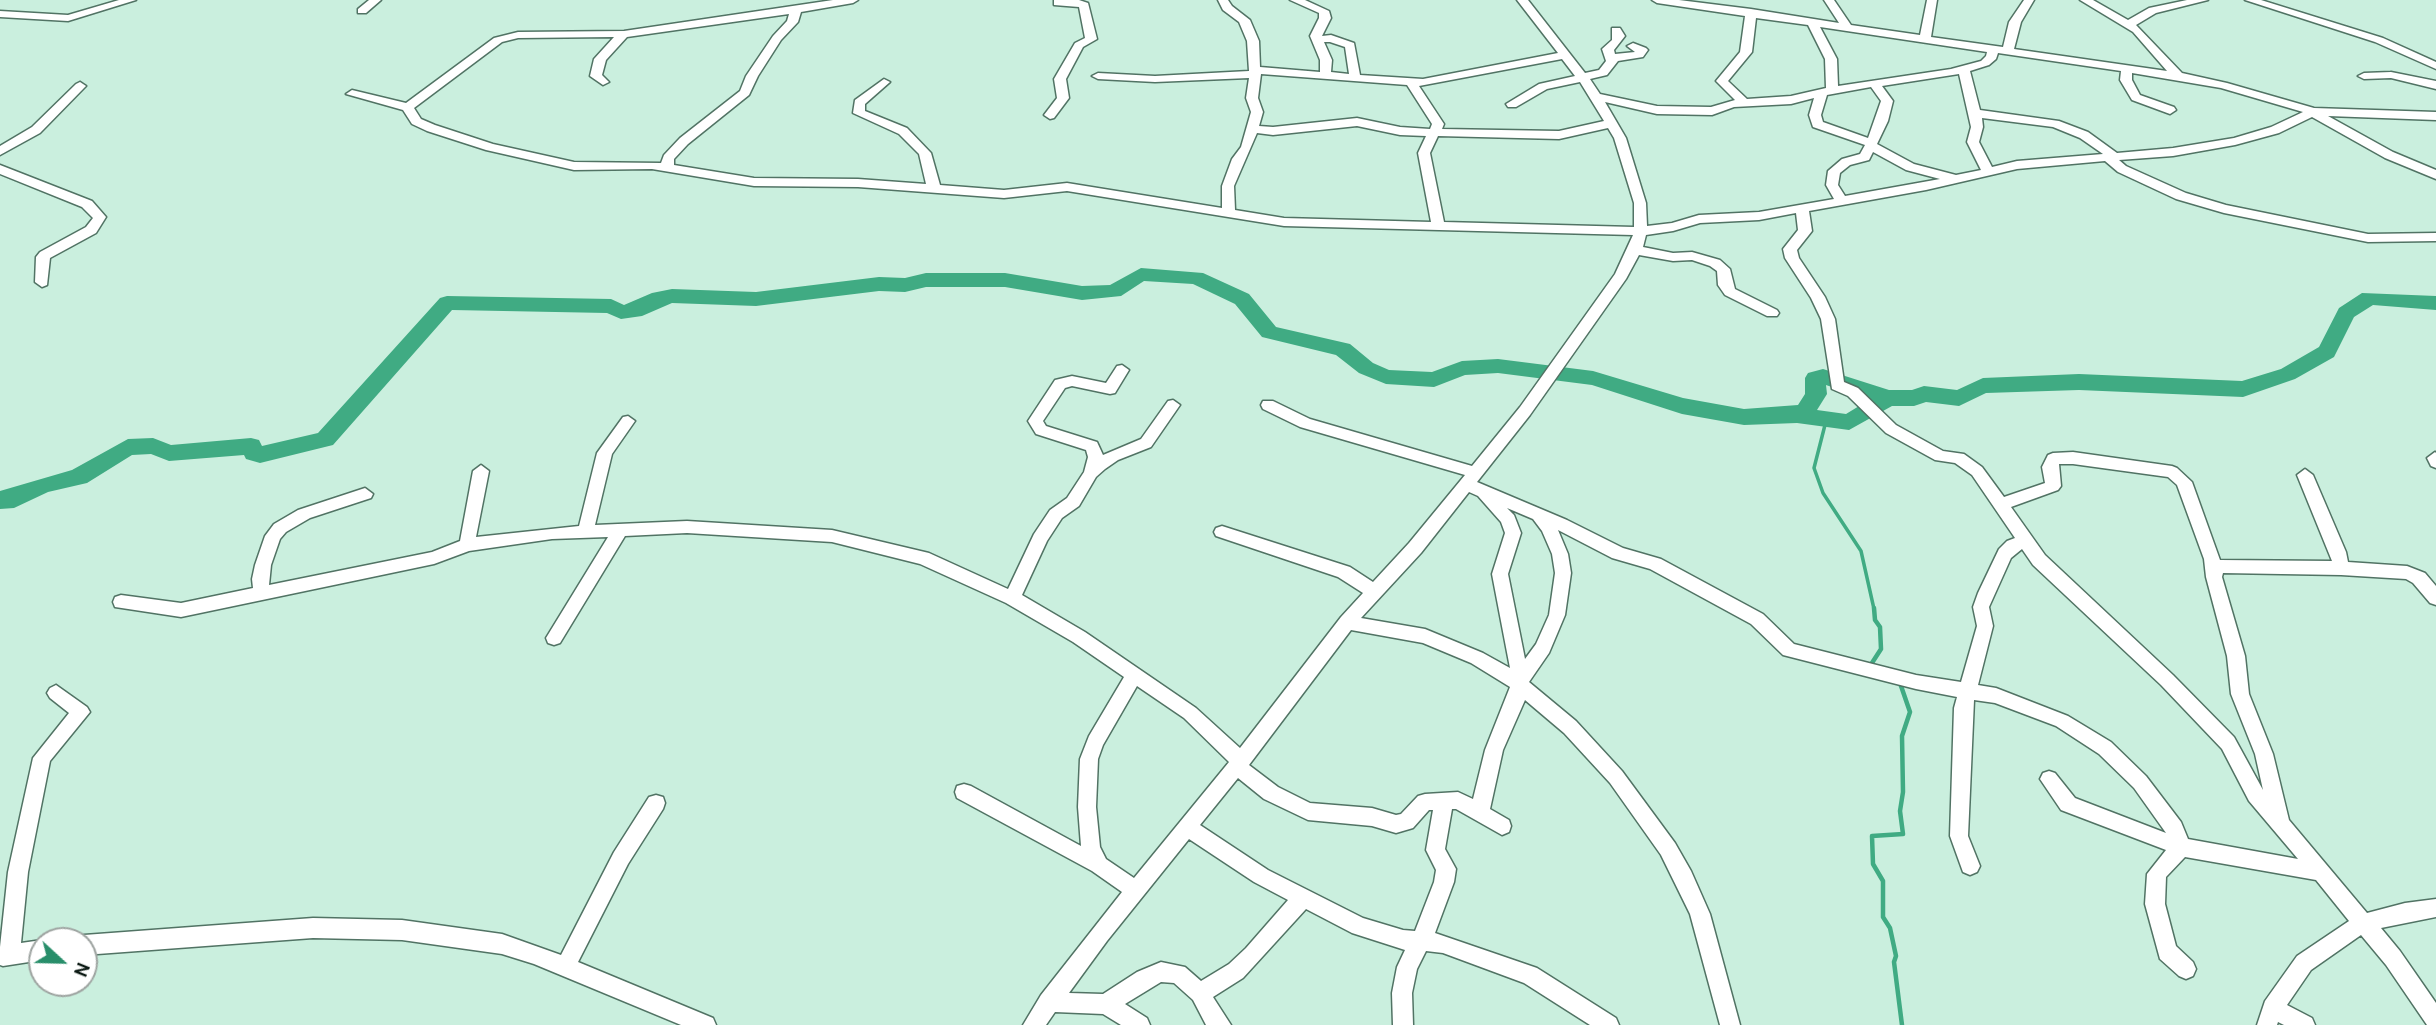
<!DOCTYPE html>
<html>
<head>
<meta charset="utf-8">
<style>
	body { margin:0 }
	#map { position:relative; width:2436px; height:1025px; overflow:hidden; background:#caefde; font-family:Overpass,sans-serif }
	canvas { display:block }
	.north { position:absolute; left:28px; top:927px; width:70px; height:70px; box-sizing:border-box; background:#fff; border:2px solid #9ea4a1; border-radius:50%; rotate:112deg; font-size:19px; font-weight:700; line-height:28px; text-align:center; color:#0d1b15 }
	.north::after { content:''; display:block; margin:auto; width:24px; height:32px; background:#288e6a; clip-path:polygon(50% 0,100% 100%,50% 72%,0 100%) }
</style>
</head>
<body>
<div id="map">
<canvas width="2436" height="1025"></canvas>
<div class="north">N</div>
</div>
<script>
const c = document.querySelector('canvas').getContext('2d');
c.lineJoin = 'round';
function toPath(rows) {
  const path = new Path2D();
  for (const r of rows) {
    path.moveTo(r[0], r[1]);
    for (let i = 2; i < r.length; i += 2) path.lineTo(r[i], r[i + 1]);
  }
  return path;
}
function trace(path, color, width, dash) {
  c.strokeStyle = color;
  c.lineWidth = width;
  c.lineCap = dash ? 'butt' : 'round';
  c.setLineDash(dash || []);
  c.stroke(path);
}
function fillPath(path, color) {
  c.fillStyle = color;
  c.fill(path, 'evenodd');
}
trace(toPath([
	[1826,421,1814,468,1823,493,1861,551,1874,609]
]), '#40ab83', 3.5);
trace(toPath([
	[1870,666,1881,649,1880,627,1875,620,1874,608],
	[1900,683,1910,712,1902,736,1903,792,1900,811,1903,834,1872,836,1873,864,1883,881,1883,917,1890,928,1896,956,1894,962,1902,1025]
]), '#40ab83', 4.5);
fillPath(toPath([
	[1141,268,1203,273,1249,294,1276,327,1350,344,1373,363,1389,370,1432,372,1462,361,1498,359,1593,371,1683,398,1744,409,1798,405,1805,394,1805,378,1808,373,1823,369,1889,390,1912,390,1924,386,1957,390,1983,378,2079,374,2242,381,2281,369,2319,347,2339,308,2362,293,2436,296,2436,310,2373,305,2354,317,2334,357,2295,379,2243,397,2079,390,1986,393,1959,406,1926,402,1914,406,1892,406,1849,430,1797,423,1744,425,1682,414,1592,385,1498,373,1465,375,1434,387,1386,384,1359,373,1336,355,1262,337,1235,304,1193,284,1144,281,1121,296,1082,300,1005,287,926,287,905,292,879,291,756,306,672,303,642,316,621,319,607,313,452,310,333,445,260,463,246,459,244,455,169,461,151,454,132,455,87,483,48,492,14,508,0,509,0,491,72,470,128,439,153,438,171,445,251,438,259,440,262,446,318,433,440,298,447,296,611,299,624,305,652,293,672,289,756,292,879,277,905,278,926,273,1005,273,1082,286,1110,285,1141,268],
	[1826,385,1869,400,1846,414,1817,410,1827,394,1826,385]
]), '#40ab83');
const minor = toPath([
	[119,0,136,0,68,21,0,17,0,11,68,15,119,0],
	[369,0,381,0,366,13,358,13,358,9,369,0],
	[833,0,858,0,853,3,801,12,798,22,781,40,758,76,749,95,688,144,674,159,674,165,754,178,858,179,926,184,919,154,899,134,853,113,855,100,884,79,890,82,865,104,865,111,907,128,931,153,940,185,1004,190,1067,183,1222,208,1222,186,1232,159,1241,147,1251,112,1246,98,1249,78,1155,82,1098,79,1092,76,1098,73,1155,76,1249,71,1247,41,1239,22,1223,10,1218,0,1228,0,1232,6,1250,20,1259,41,1260,67,1320,72,1320,60,1310,36,1319,18,1319,13,1290,0,1305,0,1329,11,1331,18,1322,36,1331,35,1354,43,1360,75,1423,79,1558,53,1517,0,1528,0,1585,73,1599,70,1606,61,1602,49,1612,40,1612,28,1620,28,1625,36,1614,50,1615,54,1635,52,1627,46,1633,43,1646,48,1648,50,1643,57,1618,61,1607,75,1590,79,1600,94,1657,106,1711,107,1735,100,1716,81,1740,52,1745,16,1657,3,1652,0,1679,0,1751,9,1839,23,1824,0,1834,0,1851,25,1920,35,1927,0,1937,0,1931,37,2003,47,2009,22,2024,0,2034,0,2021,22,2014,49,2167,71,2133,32,2080,0,2093,0,2128,20,2149,8,2187,0,2208,0,2156,13,2136,25,2182,73,2227,83,2314,108,2436,112,2436,120,2328,116,2393,152,2436,170,2436,179,2385,158,2312,117,2279,133,2235,145,2173,156,2119,160,2126,166,2186,193,2226,205,2368,234,2436,233,2436,241,2368,242,2224,213,2176,199,2118,172,2105,161,2017,169,1926,190,1809,211,1812,231,1797,250,1799,258,1825,297,1835,319,1844,382,1858,388,1896,425,1943,451,1964,454,1982,467,2004,497,2045,483,2042,467,2048,455,2053,453,2073,452,2172,466,2177,468,2192,482,2220,560,2332,561,2297,475,2305,469,2313,475,2346,552,2348,562,2407,566,2425,573,2436,586,2436,605,2430,603,2413,583,2406,579,2341,575,2223,573,2222,577,2245,656,2249,694,2273,754,2289,820,2367,913,2405,903,2436,899,2436,917,2381,928,2400,951,2436,1003,2436,1025,2427,1025,2386,965,2361,935,2311,970,2287,1005,2312,1018,2315,1025,2284,1025,2278,1022,2277,1025,2257,1025,2265,1001,2297,956,2349,921,2316,880,2185,857,2166,877,2165,904,2176,946,2193,962,2196,969,2193,976,2186,979,2179,976,2160,959,2145,904,2147,874,2166,850,2061,810,2040,779,2043,773,2049,771,2055,773,2075,798,2166,833,2134,788,2099,754,2056,726,1995,703,1974,700,1968,836,1980,866,1977,872,1970,875,1963,872,1950,836,1954,708,1957,697,1916,689,1783,655,1751,624,1650,569,1612,558,1558,530,1568,554,1571,573,1565,615,1549,653,1529,682,1576,721,1622,771,1675,843,1691,871,1710,914,1740,1025,1720,1025,1690,914,1661,855,1610,783,1564,733,1525,700,1503,750,1490,809,1509,820,1511,826,1509,832,1502,835,1456,809,1452,809,1445,849,1456,869,1454,882,1435,933,1537,968,1616,1018,1619,1025,1590,1025,1524,983,1443,953,1426,951,1417,969,1412,993,1413,1025,1393,1025,1392,993,1397,967,1405,950,1352,933,1306,909,1243,978,1213,997,1231,1025,1206,1025,1193,1000,1174,983,1161,982,1125,1004,1147,1018,1150,1025,1121,1025,1103,1014,1055,1012,1046,1025,1023,1025,1041,995,1122,892,1092,871,957,798,955,792,957,786,964,784,971,786,1081,846,1078,807,1080,759,1089,736,1124,677,1073,642,1006,603,920,564,832,542,687,533,625,536,560,643,554,645,548,643,546,638,608,537,552,539,469,551,434,564,181,617,115,607,113,602,115,597,121,595,181,603,253,588,252,579,255,565,265,536,274,524,298,510,365,488,373,494,371,498,310,518,286,532,280,539,271,565,269,585,432,552,460,541,473,471,481,465,489,471,476,537,579,526,597,453,623,417,628,416,635,421,612,454,595,525,687,521,832,530,929,553,1008,589,1034,534,1050,510,1067,498,1084,472,1088,457,1086,450,1036,434,1028,421,1055,380,1072,376,1106,383,1117,366,1122,365,1129,370,1115,393,1110,394,1072,386,1065,388,1043,421,1046,426,1097,442,1103,455,1141,439,1168,401,1173,400,1180,405,1151,447,1118,460,1105,469,1096,477,1079,506,1062,518,1047,541,1022,595,1085,632,1196,708,1240,748,1341,617,1363,593,1338,577,1216,536,1214,532,1216,528,1222,526,1350,567,1373,582,1409,543,1465,475,1300,427,1263,409,1261,405,1263,401,1273,401,1310,419,1472,466,1520,407,1615,274,1633,235,1284,226,1067,191,1004,198,858,187,754,186,652,169,574,170,486,150,427,131,412,124,403,110,346,94,352,90,406,103,494,38,518,32,624,31,833,0],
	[789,14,787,21,773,36,746,76,740,91,680,138,664,155,661,163,574,162,493,144,435,125,421,119,414,108,502,42,518,38,614,37,594,59,590,76,603,85,609,82,602,75,606,60,627,37,789,14],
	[1756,18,1808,25,1825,59,1826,88,1791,96,1747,99,1728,81,1752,52,1756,18],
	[1820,27,1987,52,1986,56,1981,61,1951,69,1838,86,1837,59,1820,27],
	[1324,42,1330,42,1345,47,1349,74,1331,72,1332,60,1324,42],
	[1998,53,2121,71,2120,80,2132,100,2170,114,2176,110,2174,107,2140,95,2132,80,2132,73,2221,88,2303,112,2271,127,2234,138,2173,148,2117,153,2088,132,2059,121,1980,110,1970,71,1989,65,1996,59,1998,53],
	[1562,59,1575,76,1539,84,1506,104,1508,107,1516,107,1547,89,1580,82,1604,121,1559,131,1442,129,1444,124,1419,86,1562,59],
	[1261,74,1407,85,1432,124,1430,129,1400,127,1357,118,1273,127,1259,126,1263,112,1258,98,1261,74],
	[1959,74,1971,127,1967,142,1981,170,1956,175,1914,164,1877,144,1888,121,1893,101,1882,86,1959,74],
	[1871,87,1881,101,1868,138,1823,122,1821,115,1827,95,1871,87],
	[1814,98,1809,115,1813,127,1865,145,1860,154,1842,159,1828,171,1826,185,1834,199,1759,212,1699,215,1672,223,1647,226,1646,203,1626,138,1605,102,1657,114,1712,115,1734,107,1791,104,1814,98],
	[1982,118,2053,127,2080,138,2103,154,2017,161,1992,167,1979,142,1983,127,1982,118],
	[1357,126,1400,135,1426,136,1418,153,1431,222,1284,218,1235,210,1234,186,1257,133,1273,135,1357,126],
	[1608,128,1614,138,1634,203,1634,227,1444,222,1430,153,1438,136,1559,139,1608,128],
	[1873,152,1906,170,1940,179,1845,196,1838,185,1840,173,1850,165,1869,160,1873,152],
	[1796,213,1798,230,1783,249,1785,258,1811,298,1821,319,1832,389,1848,396,1886,433,1935,460,1955,463,1972,475,2015,538,2007,541,1999,549,1978,593,1973,607,1977,626,1961,682,1916,675,1794,644,1763,614,1661,559,1623,548,1567,520,1477,482,1530,415,1626,279,1639,255,1673,261,1692,260,1710,266,1717,271,1718,285,1725,295,1767,316,1777,316,1779,313,1777,310,1735,289,1730,269,1720,260,1692,252,1673,253,1643,247,1646,235,1673,231,1700,223,1759,220,1796,213],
	[2059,464,2073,464,2168,477,2177,485,2204,559,2206,577,2227,656,2231,694,2255,754,2263,790,2234,737,2173,675,2045,555,2011,507,2058,490,2061,486,2059,464],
	[1469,492,1478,496,1501,522,1505,533,1492,574,1510,668,1483,653,1425,629,1361,618,1421,553,1469,492],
	[1507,508,1533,519,1542,531,1552,554,1555,573,1549,615,1536,644,1525,659,1508,574,1521,533,1514,515,1507,508],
	[2022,549,2033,565,2161,685,2222,749,2249,801,2298,859,2188,839,2181,822,2146,776,2111,742,2068,716,1996,688,1978,685,1993,626,1989,607,2011,558,2022,549],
	[1351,630,1423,643,1471,663,1510,687,1485,750,1473,799,1458,792,1425,794,1418,796,1401,814,1396,815,1372,808,1310,803,1278,787,1249,765,1351,630],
	[1137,686,1184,718,1229,762,1134,878,1106,859,1100,847,1096,807,1098,759,1103,745,1137,686],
	[1238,778,1264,799,1308,820,1372,826,1396,833,1413,828,1429,810,1433,810,1426,850,1436,870,1434,882,1415,931,1403,930,1363,918,1268,870,1200,825,1238,778],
	[1189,839,1254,882,1288,900,1246,948,1229,964,1201,981,1185,967,1161,962,1137,972,1103,994,1069,993,1107,941,1189,839],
	[1054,0,1079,0,1088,3,1097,39,1083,47,1066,79,1069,98,1054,118,1050,119,1044,115,1057,98,1054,79,1075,43,1085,38,1079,7,1054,5,1054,0],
	[2245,0,2261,0,2383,38,2436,62,2436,69,2375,42,2245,0],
	[2391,72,2436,81,2436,89,2391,78,2364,79,2358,76,2364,73,2391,72],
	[80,82,86,86,84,88,40,133,0,155,0,146,32,127,76,84,80,82],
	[0,165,92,201,106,217,96,233,50,258,47,285,42,287,35,282,36,257,40,252,86,227,93,218,82,207,0,174,0,165],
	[2435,452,2436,453,2436,468,2431,466,2427,458,2435,452],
	[56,685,87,707,90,712,50,761,28,872,21,943,42,940,44,941,42,960,3,966,0,965,0,947,8,872,33,758,69,713,50,698,47,693,50,688,56,685],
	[656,795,663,797,665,803,663,809,628,864,578,962,713,1018,716,1025,681,1025,534,964,502,954,402,940,313,938,84,955,84,941,76,941,84,935,313,918,402,920,502,934,561,955,614,852,649,797,656,795]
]);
trace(minor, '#517364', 3);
fillPath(minor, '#fff');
</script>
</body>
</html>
